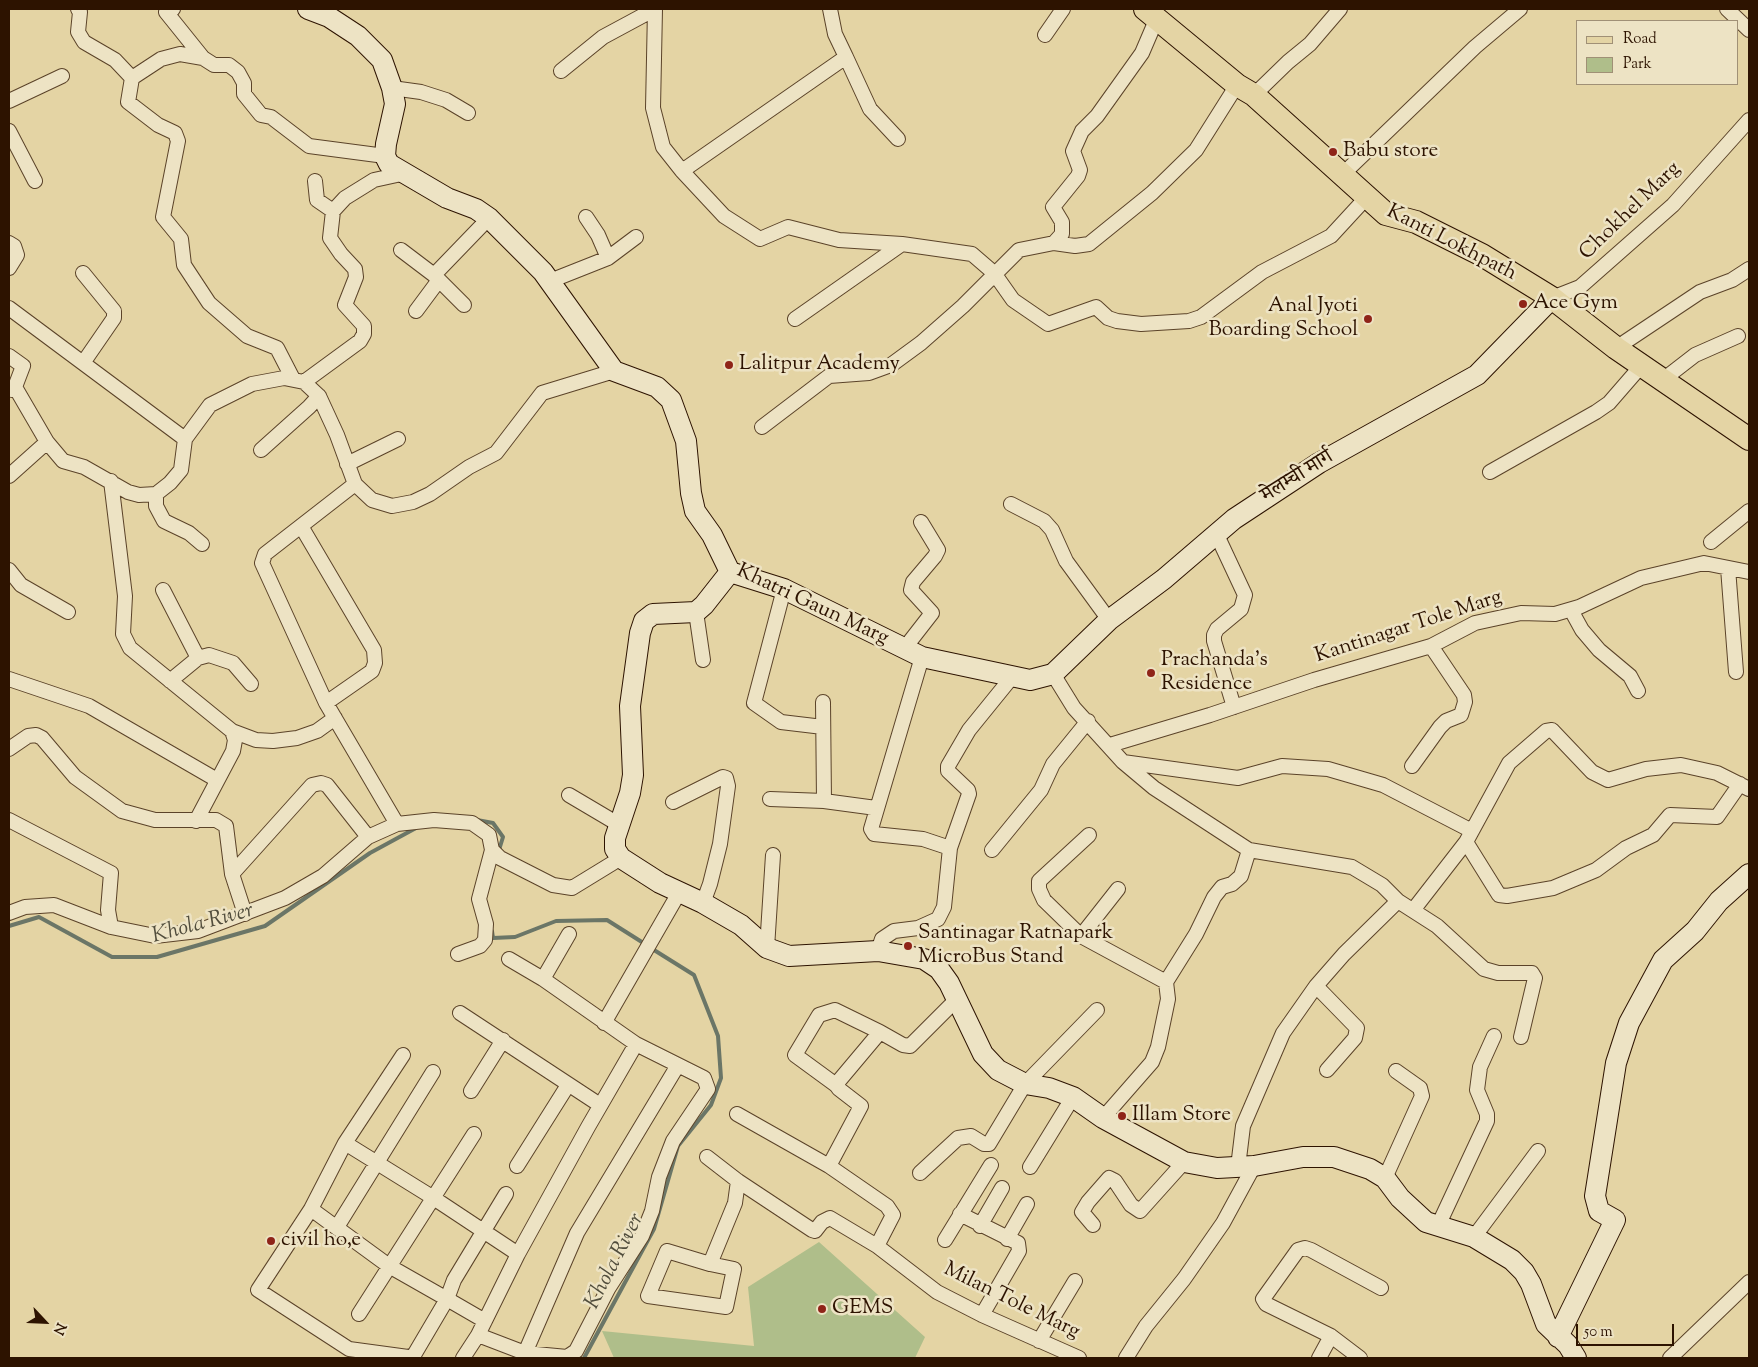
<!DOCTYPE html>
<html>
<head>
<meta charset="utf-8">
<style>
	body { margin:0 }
	#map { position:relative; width:1758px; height:1367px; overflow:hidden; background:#e4d4a4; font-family:"Sorts Mill Goudy",serif }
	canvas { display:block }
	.frame { position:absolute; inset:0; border:10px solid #2d1300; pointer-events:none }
	.legend { position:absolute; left:1576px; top:20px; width:162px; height:65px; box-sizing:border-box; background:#ede3c4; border:1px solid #a09076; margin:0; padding:6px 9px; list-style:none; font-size:15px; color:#2d1300 }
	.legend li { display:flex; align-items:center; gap:10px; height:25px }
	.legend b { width:25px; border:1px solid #a09076 }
	.north { position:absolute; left:20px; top:1297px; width:50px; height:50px; -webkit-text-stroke:4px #ede3c4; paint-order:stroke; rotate:115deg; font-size:14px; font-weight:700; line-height:20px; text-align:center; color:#2d1300 }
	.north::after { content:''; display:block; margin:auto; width:18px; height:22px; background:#2d1300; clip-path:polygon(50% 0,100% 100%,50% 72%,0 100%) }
	.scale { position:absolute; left:1576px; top:1324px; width:98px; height:22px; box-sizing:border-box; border:2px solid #2d1300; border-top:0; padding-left:6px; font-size:15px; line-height:18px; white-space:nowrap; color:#2d1300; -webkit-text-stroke:4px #ede3c4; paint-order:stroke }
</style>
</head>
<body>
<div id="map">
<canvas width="1758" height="1367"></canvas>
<div class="frame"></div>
<ul class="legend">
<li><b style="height:6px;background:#e4d4a4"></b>Road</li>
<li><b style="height:14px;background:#afbe8a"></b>Park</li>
</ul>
<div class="north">N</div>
<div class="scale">50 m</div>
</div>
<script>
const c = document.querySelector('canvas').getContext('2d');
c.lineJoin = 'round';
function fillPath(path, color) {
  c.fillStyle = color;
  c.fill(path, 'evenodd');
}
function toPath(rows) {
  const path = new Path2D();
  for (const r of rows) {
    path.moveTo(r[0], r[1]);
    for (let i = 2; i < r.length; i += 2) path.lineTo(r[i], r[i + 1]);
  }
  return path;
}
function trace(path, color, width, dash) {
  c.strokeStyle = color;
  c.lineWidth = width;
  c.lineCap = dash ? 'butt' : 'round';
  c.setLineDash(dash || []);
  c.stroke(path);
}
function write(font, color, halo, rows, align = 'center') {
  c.font = font + ' "Sorts Mill Goudy","Noto Serif Devanagari",serif';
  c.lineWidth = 5;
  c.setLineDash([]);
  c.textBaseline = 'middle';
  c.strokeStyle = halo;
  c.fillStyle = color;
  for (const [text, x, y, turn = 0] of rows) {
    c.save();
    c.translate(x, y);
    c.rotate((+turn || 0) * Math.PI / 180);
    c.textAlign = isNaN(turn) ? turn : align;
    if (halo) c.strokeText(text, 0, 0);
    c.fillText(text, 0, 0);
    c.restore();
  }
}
fillPath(toPath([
	[819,1242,925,1337,915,1358,614,1358,602,1331,754,1346,748,1287]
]), '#afbe8a');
trace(toPath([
	[477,820,493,823,503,837,499,850],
	[9,926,39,917,112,957,157,957,265,926,370,853,416,828],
	[492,931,493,938,515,937,556,921,607,920,645,944],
	[584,1358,654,1229,678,1146,711,1105,721,1078,718,1036,694,975,654,950]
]), '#6b7667', 4);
const street = toPath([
	[78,9,80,12,78,32,84,42,115,60,132,78],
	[173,9,166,12,203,58,214,65,229,65,238,72,244,83,244,94,261,115,271,117,309,146,385,156],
	[655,9,653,108,663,147,682,171],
	[830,9,835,34,846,57],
	[1727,9,1749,30],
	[1045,35,1063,9],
	[203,58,180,54,161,59,132,78,128,102,158,125,175,133,178,141,163,217,181,239,184,265,209,303,247,336,277,348,293,379],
	[561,71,603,37,655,9],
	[392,88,421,92,446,100,468,113],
	[1254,95,1288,62,1310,44,1340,9],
	[9,101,62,76],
	[9,131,35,181],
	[898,139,870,109,846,57,682,171,724,216,760,239,788,227,839,240,902,244],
	[1343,174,1475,47,1520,9],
	[315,181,317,200,333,211],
	[586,217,598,235,608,258,636,237],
	[9,243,14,246,17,255,9,268],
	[1054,243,1075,246,1089,244,1152,193,1196,150,1237,85],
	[401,250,434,275,464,305],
	[434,275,489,218],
	[550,281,608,258],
	[1552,298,1580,287,1673,205,1749,120],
	[9,308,185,439],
	[416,311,439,280],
	[795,319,902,244,972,254,994,273,1013,300,1048,324,1096,307,1108,318,1117,321,1141,324,1189,321,1201,317,1262,272,1331,236,1366,198],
	[1616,348,1700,292,1732,280,1749,269],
	[9,356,23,366,15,387,12,390,9,389],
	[83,363,114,318,114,311,83,273],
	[1664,379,1695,355,1738,336],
	[304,382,360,341,364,334,364,326,345,305,356,277,355,269,341,254,330,238,333,211,345,198,374,180,406,173],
	[15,387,47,442,63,461,84,467,128,492,139,495,156,494],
	[762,427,829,376,869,373,891,365,921,343,963,306,1019,250,1054,243,1062,234,1062,222,1053,207,1078,176,1080,170,1073,151,1082,131,1097,116,1142,53,1157,18],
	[261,450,309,407,319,396],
	[347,464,398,439],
	[1490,472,1596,412,1609,403,1642,365],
	[9,476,47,442],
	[111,481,125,596,123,634,130,648,232,731,235,740,233,751,196,821],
	[355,484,265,554,262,563,326,703,397,824,434,820,472,823,489,835,492,850,500,858,553,885,572,888,621,858],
	[156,494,170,483,181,470,185,439,210,405,252,384,284,378,304,382,319,396,337,435,355,484,372,500,392,506,413,502,430,494,469,467,496,453,542,393,614,371],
	[156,494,156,506,164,521,189,533,202,544],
	[1011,504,1044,521,1052,530,1066,561,1109,620],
	[301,526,374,650,375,663,372,671,326,703],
	[1216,533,1245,595,1241,609,1217,629,1214,635,1214,641,1234,707],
	[1711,542,1749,511],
	[1728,568,1736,672],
	[9,570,21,585,68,612],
	[784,589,754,703,781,722,823,727],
	[163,590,198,658,170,681],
	[1571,610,1582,630,1599,650,1630,676,1638,691],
	[696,612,703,660],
	[904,649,932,613,911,590,913,582,935,556,938,550,921,522],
	[922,657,871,829,874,834,923,839,950,848],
	[198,658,209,655,233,663,251,684],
	[1053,674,1074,708,1123,762,1238,778,1282,766,1328,769,1383,785,1472,831],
	[9,679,89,706,217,780],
	[823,702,824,801],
	[232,731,256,740,273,741,297,738,317,731,335,718],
	[1110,745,1210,715,1314,680,1431,646,1475,623,1521,613,1555,614,1579,607,1641,578,1704,563,1749,572],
	[9,749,28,736,36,735,42,738,75,777,122,811,155,820,216,820,226,826,232,874,245,914],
	[1123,762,1154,788,1249,850,1352,867,1382,885,1398,901,1437,926,1484,969,1498,973,1532,973,1535,978,1521,1037],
	[1412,766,1440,727,1446,721,1461,715,1465,702,1464,695,1431,646],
	[1740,784,1717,817,1670,815,1653,835,1626,848,1596,870,1553,888,1507,896,1499,895,1466,842,1509,763,1546,731,1552,730,1592,772,1608,780,1646,769,1681,765,1717,773,1749,789],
	[569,795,618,824],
	[770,799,824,801,876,808],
	[673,802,723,777,726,778,728,786,720,844,710,884,703,903],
	[9,820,111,873,108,910,111,927],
	[1089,835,1039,881,1039,889,1044,900,1081,936,1166,982],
	[992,850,1041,790,1053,764,1088,721],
	[232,874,312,785,321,783,327,785,368,837],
	[1414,909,1466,842],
	[9,913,25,907,54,905,111,927,155,936,198,931,285,898,323,876,368,837,397,824],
	[1081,936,1118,889],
	[767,948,773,855],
	[878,951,882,939,894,931,918,928,938,919,944,907,950,848,969,794,968,790,948,771,948,766,969,730,1012,677],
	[458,954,480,946,485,940,486,924,479,899,492,850],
	[543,979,569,934],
	[1316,986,1357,1028,1355,1038,1327,1070],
	[460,1013,600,1105],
	[604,1023,680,891],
	[403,1055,345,1143,432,1197,518,1254],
	[836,1085,795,1055,819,1015,835,1010,880,1032],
	[471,1091,503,1040],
	[737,1114,829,1166,887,1206,893,1215,877,1246],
	[1103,1118,1152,1062,1158,1047,1168,999,1166,982,1196,934,1214,897,1222,887,1232,884,1241,876,1249,850],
	[707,1157,738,1181,812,1230,815,1231,822,1222,830,1218,877,1246,937,1292,982,1315,1079,1358],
	[517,1166,568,1085],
	[829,1166,861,1106,839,1089,836,1085,838,1082,880,1032,903,1045,910,1046,958,998],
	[1030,1167,1073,1097],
	[1238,1167,1243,1126,1283,1033,1316,986,1344,954,1398,901],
	[920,1173,958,1138,971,1136,984,1144,989,1144,1025,1084,1097,1010],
	[1385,1178,1422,1096,1420,1088,1396,1071],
	[311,1209,389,1266,447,1299,414,1355,408,1357,349,1349,258,1290,311,1209,345,1143],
	[960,1214,1018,1243,1019,1251,982,1315],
	[1093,1225,1082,1212,1088,1202,1109,1178,1115,1181,1131,1205,1140,1211,1184,1162],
	[980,1226,1002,1188],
	[1438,1226,1487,1121,1487,1114,1477,1090,1480,1067,1494,1036],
	[337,1227,433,1072],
	[1474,1237,1538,1151],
	[1007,1239,1027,1204],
	[945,1240,991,1165],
	[667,1251,710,1264,734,1269,726,1307,648,1296,667,1251],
	[710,1264,735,1203,738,1181],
	[359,1314,474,1134],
	[485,1321,447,1299,454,1280,506,1194],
	[478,1335,525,1353,567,1357,576,1351,608,1289,642,1236,652,1211,659,1177,673,1141,708,1089,704,1078,636,1044,543,979,509,959],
	[1331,1336,1266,1304,1263,1299,1298,1250,1305,1248,1311,1250,1381,1288],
	[1039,1341,1075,1281],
	[525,1353,577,1233,678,1065],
	[463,1358,478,1335,518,1254,588,1127,636,1044],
	[1126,1358,1146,1326,1184,1279,1223,1223,1254,1166],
	[1319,1358,1331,1336,1360,1358],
	[1670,1358,1749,1282]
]);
const secondary = toPath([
	[308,9,329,17,358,36,382,60,392,88,395,104,386,144,385,156,389,164,447,198,476,209,489,218,543,272,614,371,657,387,671,400,686,441,691,493,695,511,712,535,730,572,784,589,922,657,1030,680,1053,674,1109,620,1164,579,1234,519,1319,463,1477,375,1552,298],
	[730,572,704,605,696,612,653,614,644,621,640,633,630,706,633,775,630,793,615,838,615,849,621,858,660,883,703,903,741,925,767,948,789,956,878,951,924,959,939,969,949,983,983,1054,998,1070,1025,1084,1049,1088,1073,1097,1103,1118,1184,1162,1217,1168,1254,1166,1303,1157,1334,1157,1370,1169,1385,1178,1400,1198,1426,1222,1474,1237,1512,1260,1524,1272,1531,1284,1546,1324,1568,1345,1576,1358],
	[1558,1337,1615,1220,1599,1211,1595,1196,1616,1063,1629,1023,1663,960,1695,931,1719,901,1749,874]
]);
const primary = toPath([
	[1145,9,1237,85,1254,95,1386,214,1416,222,1482,255,1552,298,1616,348,1749,439]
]);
trace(street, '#5b4329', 16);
trace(secondary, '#2d1300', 22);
trace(primary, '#2d1300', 24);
trace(street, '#ede3c4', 14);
trace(secondary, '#ede3c4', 20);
trace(primary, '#e4d4a4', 22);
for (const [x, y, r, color] of [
	[1333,152,5,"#8f2418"],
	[1523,304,5,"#8f2418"],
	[1368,319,5,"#8f2418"],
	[729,365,5,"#8f2418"],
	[1151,673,5,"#8f2418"],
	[908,946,5,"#8f2418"],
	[1122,1116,5,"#8f2418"],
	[271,1241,5,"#8f2418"],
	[822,1309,5,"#8f2418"]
]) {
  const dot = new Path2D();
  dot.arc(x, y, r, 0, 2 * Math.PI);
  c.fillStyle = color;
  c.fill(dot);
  trace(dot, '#ede3c4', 2);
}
write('21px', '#2d1300', '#ede3c4', [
	["Babu store",1343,152],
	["Ace Gym",1533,304],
	["Anal Jyoti",1358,307,"right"],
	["Boarding School",1358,331,"right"],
	["Lalitpur Academy",739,365],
	["Prachanda's",1161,661],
	["Residence",1161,685],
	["Santinagar Ratnapark",918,934],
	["MicroBus Stand",918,958],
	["Illam Store",1132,1116],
	["civil ho,e",281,1241],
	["GEMS",832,1309]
], 'left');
write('21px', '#2d1300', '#ede3c4', [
	["Chokhel Marg",1631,212,-44],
	["Kanti Lokhpath",1451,244,27],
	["मेलम्ची मार्ग",1298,478,-32],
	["Khatri Gaun Marg",812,606,25],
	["Kantinagar Tole Marg",1409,628,-18],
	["Milan Tole Marg",1011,1302,26]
]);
write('italic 22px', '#514d3c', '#ede3c4', [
	["Khola River",203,925,-15],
	["Khola River",616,1262,-63]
]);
</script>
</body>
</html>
